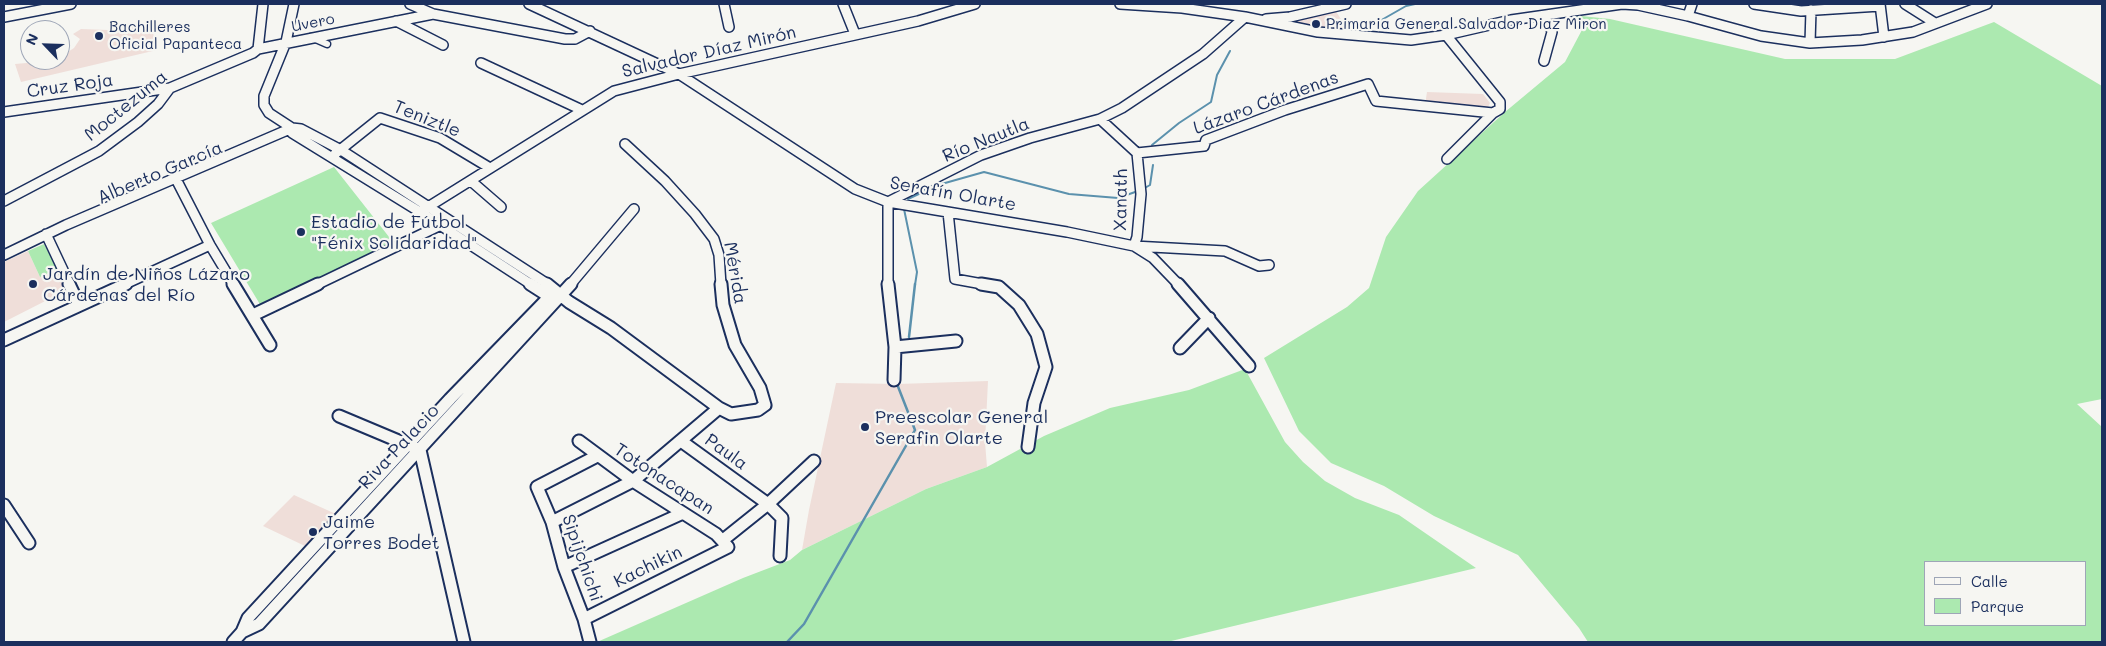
<!DOCTYPE html>
<html>
<head>
<meta charset="utf-8">
<style>
	body { margin:0 }
	#map { position:relative; width:2106px; height:646px; overflow:hidden; background:#f6f6f2; font-family:Mali,sans-serif }
	canvas { display:block }
	.frame { position:absolute; inset:0; border:5px solid #1b2f5e; pointer-events:none }
	.legend { position:absolute; left:1924px; top:561px; width:162px; height:65px; box-sizing:border-box; background:#f6f6f2; border:1px solid #9ea6b7; margin:0; padding:6px 9px; list-style:none; font-size:15px; color:#1b2f5e }
	.legend li { display:flex; align-items:center; gap:10px; height:25px }
	.legend b { width:25px; border:1px solid #9ea6b7 }
	.north { position:absolute; left:20px; top:20px; width:50px; height:50px; box-sizing:border-box; background:#f6f6f2; border:1px solid #9ea6b7; border-radius:50%; rotate:294deg; font-size:14px; font-weight:700; line-height:20px; text-align:center; color:#1b2f5e }
	.north::after { content:''; display:block; margin:auto; width:18px; height:22px; background:#1b2f5e; clip-path:polygon(50% 0,100% 100%,50% 72%,0 100%) }
</style>
</head>
<body>
<div id="map">
<canvas width="2106" height="646"></canvas>
<div class="frame"></div>
<ul class="legend">
<li><b style="height:6px;background:#f6f6f2"></b>Calle</li>
<li><b style="height:14px;background:#ace9b0"></b>Parque</li>
</ul>
<div class="north">N</div>
</div>
<script>
const c = document.querySelector('canvas').getContext('2d');
c.lineJoin = 'round';
function fillPath(path, color) {
  c.fillStyle = color;
  c.fill(path, 'evenodd');
}
function toPath(rows) {
  const path = new Path2D();
  for (const r of rows) {
    path.moveTo(r[0], r[1]);
    for (let i = 2; i < r.length; i += 2) path.lineTo(r[i], r[i + 1]);
  }
  return path;
}
function trace(path, color, width, dash) {
  c.strokeStyle = color;
  c.lineWidth = width;
  c.lineCap = dash ? 'butt' : 'round';
  c.setLineDash(dash || []);
  c.stroke(path);
}
function write(font, color, halo, rows, align = 'center') {
  c.font = font + ' Mali,sans-serif';
  c.lineWidth = 4.5;
  c.setLineDash([]);
  c.textBaseline = 'middle';
  c.strokeStyle = halo;
  c.fillStyle = color;
  for (const [text, x, y, turn = 0] of rows) {
    c.save();
    c.translate(x, y);
    c.rotate((+turn || 0) * Math.PI / 180);
    c.textAlign = isNaN(turn) ? turn : align;
    if (halo) c.strokeText(text, 0, 0);
    c.fillText(text, 0, 0);
    c.restore();
  }
}
fillPath(toPath([
	[1335,10,1350,33,1283,22],
	[132,23,150,24,149,27,152,28,157,50,21,82,15,64,60,60,60,57,74,48,80,39,73,34,81,29,108,30,114,24],
	[1427,92,1483,94,1490,103,1487,109,1425,105],
	[28,251,40,277,57,269,65,291,4,322,4,262],
	[988,381,985,442,987,467,926,489,802,550,809,510,836,383,898,384],
	[294,495,338,515,307,547,263,526]
]), '#efded9');
fillPath(toPath([
	[1572,15,1610,19,1785,59,1895,59,1994,22,2102,86,2102,399,2077,404,2102,427,2102,642,1588,642,1579,628,1518,555,1434,516,1384,486,1331,463,1299,431,1264,358,1347,307,1369,288,1386,237,1418,191,1505,112,1565,62,1583,28],
	[1925,562,2085,562,2085,625,1925,625],
	[334,167,393,242,261,306,211,223],
	[44,244,57,269,40,277,28,251],
	[1245,369,1285,442,1303,462,1325,481,1355,498,1399,515,1476,568,1167,642,597,642,743,578,790,560,802,550,926,489,987,467,1044,436,1110,408,1189,390]
]), '#ace9b0');
trace(toPath([
	[1352,26,1378,22,1406,6,1415,4],
	[1152,145,1179,123,1211,102,1217,75,1230,51],
	[1143,189,1150,185,1153,165],
	[908,199,938,185,984,172,1069,194,1118,198,1138,191],
	[904,209,917,272,915,285]
]), '#5b91ad', 2);
trace(toPath([
	[909,337,915,284],
	[787,642,804,624,915,430,897,384]
]), '#5b91ad', 2.5);
const pedestrian = toPath([
	[311,37,327,44]
]);
const minorFar1 = toPath([
	[294,4,286,42,264,96,264,105,269,113,292,128,301,129,341,150,549,285],
	[410,4,433,14,565,39,575,39,590,31],
	[529,4,679,74,855,189,888,202,1067,232,1134,246,1153,258,1179,285],
	[724,4,729,27],
	[843,4,855,34],
	[1120,4,1182,8,1245,17,1318,32,1411,40,1446,35,1511,20,1622,4,1638,5,1688,16,1761,36,1810,43,1862,40,1913,32,1987,4],
	[1754,4,1801,11,1880,6],
	[1880,4,1884,37],
	[1905,4,1935,23],
	[1541,16,1550,25,1552,32,1544,61],
	[1688,16,1692,4],
	[4,17,71,4],
	[1266,19,1290,17,1346,4],
	[396,21,443,45],
	[1446,35,1500,102,1500,109,1493,113,1447,159],
	[1810,43,1811,10],
	[258,49,263,4],
	[481,63,582,110],
	[4,112,170,88],
	[1100,119,1137,153,1204,146,1206,140,1285,110,1368,84,1376,101,1493,113],
	[292,128,292,133,420,212,532,285],
	[625,144,665,181,695,214,714,239,719,255,721,285],
	[1137,153,1141,194,1137,237,1134,246,1225,251,1259,266,1269,265],
	[335,154,380,118,440,138,490,168],
	[176,179,210,245,234,285],
	[471,181,501,207],
	[4,201,99,151,138,122,158,104,170,88,253,53,258,49,433,14],
	[420,212,614,91,679,74,918,21,975,4],
	[948,212,955,279,988,285],
	[46,234,70,285],
	[4,255,66,225,292,128],
	[123,285,210,245],
	[316,285,443,224],
	[570,285,634,209],
	[888,285,888,202,981,155,1030,138,1100,119,1122,108,1203,54,1245,17]
]);
const minor = toPath([
	[69,284,79,305],
	[233,284,270,345],
	[530,284,555,300],
	[547,284,569,302,611,328,719,408,731,414,758,410,765,405,760,388,735,345,723,305,721,284],
	[888,284,895,347,894,380],
	[981,284,999,287,1019,305,1037,334,1046,367,1034,403,1028,447],
	[1178,284,1249,366],
	[253,315,318,284],
	[4,340,126,284],
	[895,347,956,341],
	[1180,348,1209,318],
	[339,416,420,450,464,642],
	[579,441,633,481,716,534,728,547,584,619],
	[681,441,768,504,782,518,780,556],
	[4,505,29,543],
	[552,522,633,481,719,408],
	[723,540,768,504,814,461],
	[564,567,683,513],
	[242,632,259,624,571,284],
	[233,642,242,632,248,618,450,399,554,292],
	[590,642,584,619,564,567,552,522,537,487,597,456]
]);
trace(pedestrian, '#1b2f5e', 9);
trace(minorFar1, '#1b2f5e', 12);
trace(minor, '#1b2f5e', 15);
trace(pedestrian, '#f6f6f2', 6);
trace(minorFar1, '#f6f6f2', 9);
trace(minor, '#f6f6f2', 11);
for (const [x, y, r, color] of [
	[1316,24,5,"#1b2f5e"],
	[99,36,5,"#1b2f5e"],
	[301,232,5,"#1b2f5e"],
	[33,284,5,"#1b2f5e"],
	[865,427,5,"#1b2f5e"],
	[313,532,5,"#1b2f5e"]
]) {
  const dot = new Path2D();
  dot.arc(x, y, r, 0, 2 * Math.PI);
  c.fillStyle = color;
  c.fill(dot);
  trace(dot, '#f6f6f2', 2);
}
write('15px', '#1b2f5e', '#f6f6f2', [
	["Uvero",313,23,-11]
]);
write('15px', '#1b2f5e', '#f6f6f2', [
	["Primaria General Salvador Diaz Miron",1326,24],
	["Bachilleres",109,27],
	["Oficial Papanteca",109,44]
], 'left');
write('18px', '#1b2f5e', '#f6f6f2', [
	["Salvador Díaz Mirón",709,52,-13],
	["Cruz Roja",70,86,-8],
	["Lázaro Cárdenas",1266,103,-20],
	["Moctezuma",126,106,-39],
	["Teniztle",427,119,22],
	["Río Nautla",986,140,-22],
	["Alberto García",160,173,-23],
	["Serafín Olarte",953,194,10],
	["Xanath",1121,200,-89],
	["Mérida",735,273,80],
	["Riva Palacio",399,447,-47],
	["Paula",726,452,36],
	["Totonacapan",664,479,33],
	["Sipijchichi",582,558,71],
	["Kachikin",648,567,-26]
]);
write('18px', '#1b2f5e', '#f6f6f2', [
	["Estadio de Fútbol",311,222],
	["\"Fénix Solidaridad\"",311,243],
	["Jardín de Niños Lázaro",43,274],
	["Cárdenas del Río",43,295],
	["Preescolar General",875,417],
	["Serafin Olarte",875,438],
	["Jaime",323,522],
	["Torres Bodet",323,543]
], 'left');
</script>
</body>
</html>
